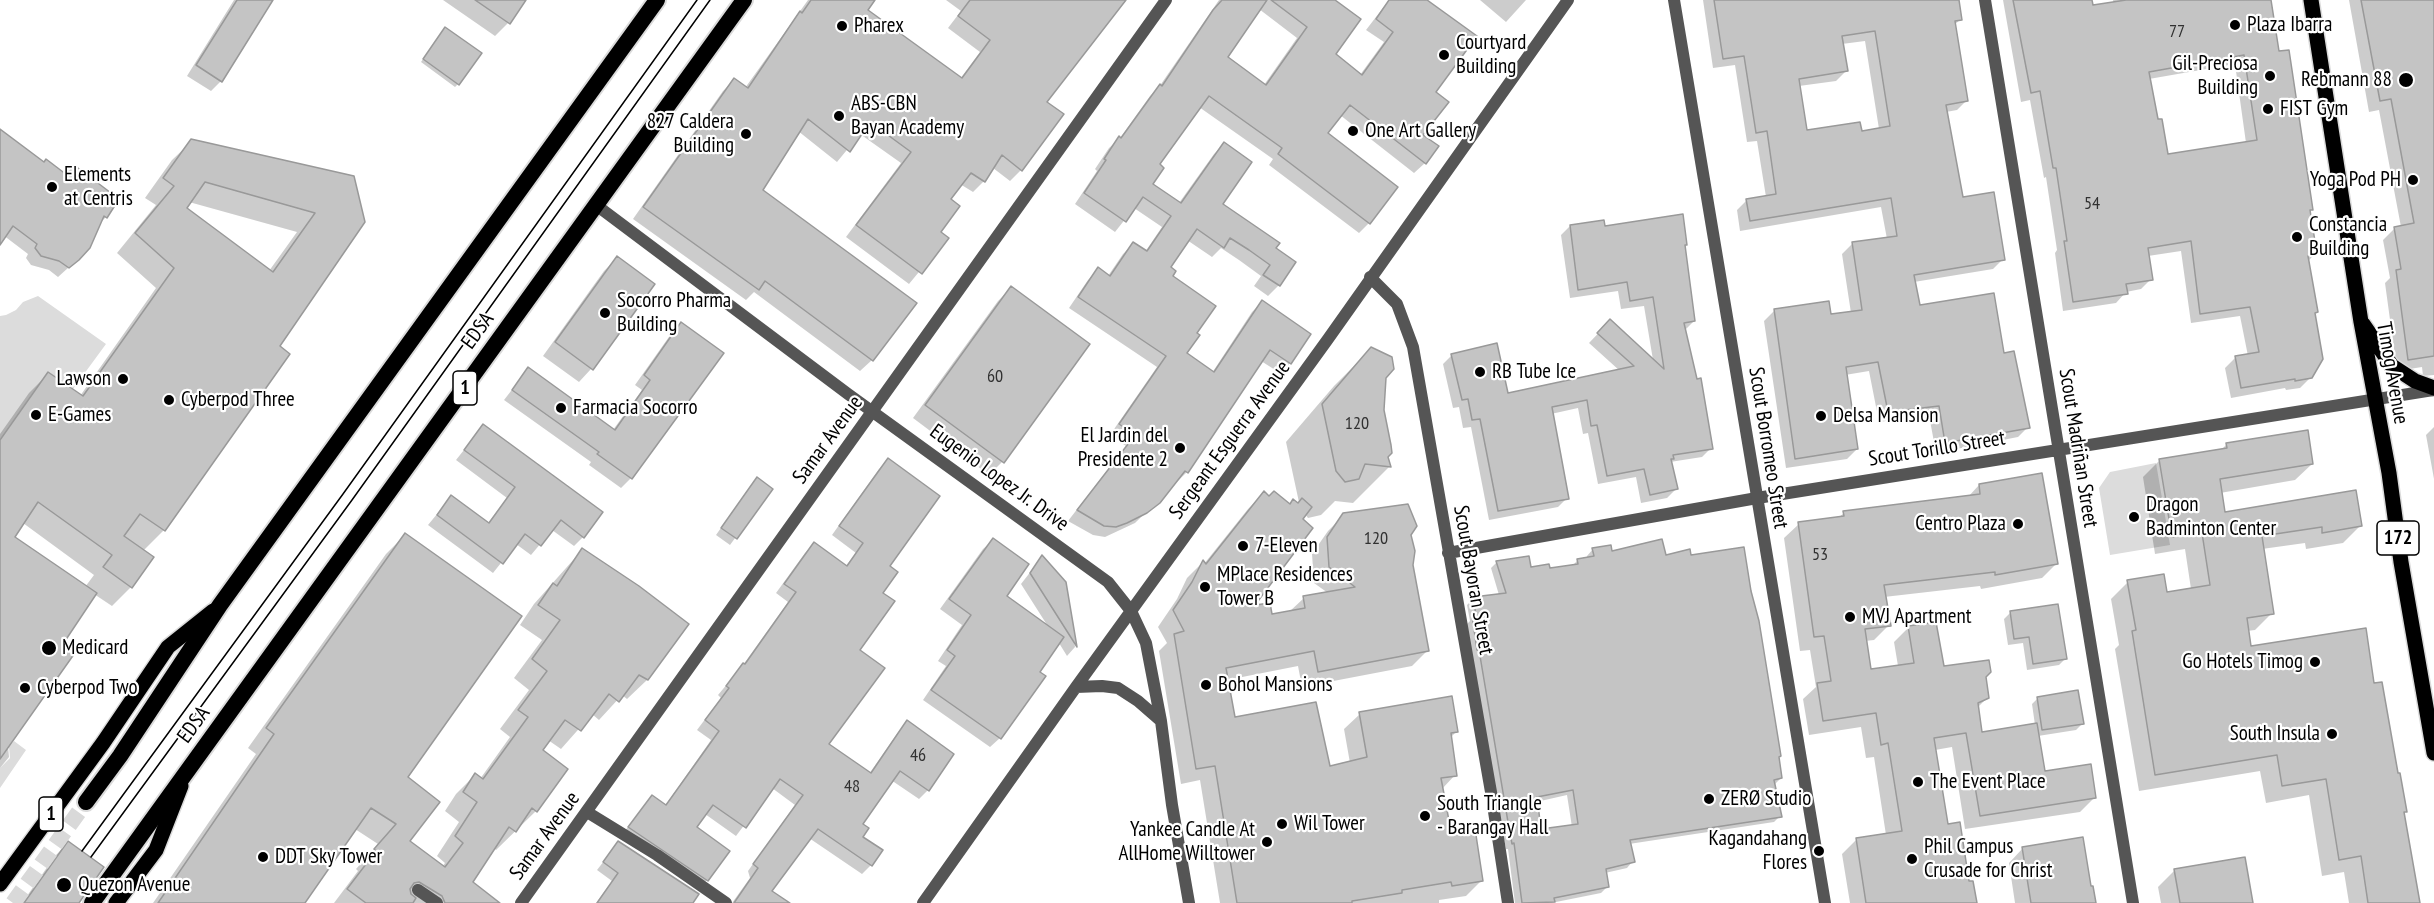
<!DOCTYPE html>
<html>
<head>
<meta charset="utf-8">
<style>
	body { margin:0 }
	canvas { display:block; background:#fff }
</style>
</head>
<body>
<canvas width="2434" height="903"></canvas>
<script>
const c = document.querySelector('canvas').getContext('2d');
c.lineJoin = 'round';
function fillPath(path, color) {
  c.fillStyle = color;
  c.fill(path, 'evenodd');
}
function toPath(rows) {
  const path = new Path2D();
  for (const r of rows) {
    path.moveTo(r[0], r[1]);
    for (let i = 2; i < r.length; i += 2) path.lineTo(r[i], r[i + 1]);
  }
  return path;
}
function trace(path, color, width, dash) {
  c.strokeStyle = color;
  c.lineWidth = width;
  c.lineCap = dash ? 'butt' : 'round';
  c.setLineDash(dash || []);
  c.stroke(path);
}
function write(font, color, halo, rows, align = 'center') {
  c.font = font + ' "PT Sans Narrow",sans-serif';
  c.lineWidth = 4.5;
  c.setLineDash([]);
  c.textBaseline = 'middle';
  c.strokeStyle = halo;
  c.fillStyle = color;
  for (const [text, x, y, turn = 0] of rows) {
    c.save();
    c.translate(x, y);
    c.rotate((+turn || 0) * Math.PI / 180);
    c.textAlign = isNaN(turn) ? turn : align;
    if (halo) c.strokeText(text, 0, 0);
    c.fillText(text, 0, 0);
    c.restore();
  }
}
fillPath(toPath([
	[38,296,106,344,73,389,48,372,0,440,0,316,6,315,16,310,23,302],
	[2156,463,2170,545,2110,555,2099,488,2110,472],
	[14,741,26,750,0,788,0,768,10,758,9,747]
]), '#dcdcdc');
fillPath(toPath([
	[234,0,271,0,221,81,211,91,187,76],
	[443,0,524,0,508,23,495,36],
	[808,0,873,0,866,11,960,79,980,52,948,28,961,11,946,0,1124,0,1045,102,1021,170,1010,181,993,168,984,181,973,192,960,184,949,199,939,233,947,238,909,284,846,237,901,163,860,134,837,162,798,131,761,191,872,360,860,371,754,292,746,300,633,219,723,91,734,80,745,88],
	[1219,0,1333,0,1334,55,1360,75,1384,42,1366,30,1389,0,1424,0,1434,93,1421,135,1425,163,1414,173,1340,115,1326,133,1369,223,1359,233,1269,165,1273,159,1199,107,1158,165,1151,184,1179,203,1214,154,1224,144,1221,204,1294,262,1278,286,1268,296,1254,286,1261,276,1239,260,1221,248,1212,257,1187,240,1168,268,1195,334,1185,354,1212,373,1252,312,1262,302,1290,363,1280,373,1261,361,1187,472,1135,523,1105,537,1093,535,1068,521,1126,446,1110,435,1157,367,1069,308,1088,280,1099,269,1108,276,1123,254,1133,244,1145,252,1162,227,1134,208,1115,232,1075,204,1097,171,1095,169,1109,148,1120,138,1150,96,1159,87],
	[1259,9,1297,38,1264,85,1226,57],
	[1480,0,1526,0,1506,22],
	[1703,0,1957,0,1960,20,1954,25,1967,100,1957,110,1946,112,1962,199,2003,259,1993,269,1914,282,1918,307,2003,355,2028,427,2018,437,1936,453,1929,415,1879,422,1869,371,1845,375,1857,449,1847,459,1786,468,1764,321,1774,311,1830,316,1851,313,1842,254,1852,244,1887,239,1881,207,1740,231,1737,210,1747,200,1766,197,1757,141,1747,142,1735,65,1713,68],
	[1865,41,1879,129,1860,133,1806,131,1799,86,1836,81,1846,71,1842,44],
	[2003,0,2091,0,2092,7,2114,4,2113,0,2270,0,2278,53,2311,209,2309,212,2315,254,2308,261,2317,312,2313,315,2311,377,2300,388,2286,390,2285,388,2231,398,2225,368,2235,358,2248,356,2240,316,2191,323,2181,251,2148,256,2151,279,2141,289,2126,292,2116,303,2063,311,2055,253,2057,250,2046,177,2044,178,2030,100,2021,102],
	[2235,64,2246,143,2167,155,2149,79],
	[2349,0,2434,0,2434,375,2423,376,2422,367,2397,371,2385,283,2390,278,2383,240,2395,228,2401,227,2379,110,2369,112],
	[443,31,458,84,455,87,421,62],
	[0,131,43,164,65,176,74,167,106,217,99,224,78,259,58,277,49,270,31,265,26,258,28,254,3,235,0,239],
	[192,141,352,177,278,346,288,354,164,530,143,551,131,587,112,606,94,594,62,641,8,746,9,757,0,768,0,434,29,393,48,374,80,396,156,288,117,253,156,205,145,198,172,160],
	[189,202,297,232,269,271,185,208],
	[23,523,94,575,85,587,13,538],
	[1570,226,1604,227,1686,244,1683,247,1694,321,1684,331,1711,448,1702,457,1670,462,1676,489,1667,498,1641,503,1636,477,1598,484,1588,433,1583,434,1578,408,1551,414,1567,498,1558,507,1489,520,1471,427,1463,428,1459,407,1453,408,1443,364,1452,355,1507,395,1620,371,1589,343,1610,321,1653,360,1644,306,1621,309,1618,291,1570,298,1561,235],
	[617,258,653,285,591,369,579,382,543,356,604,271],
	[1011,288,1002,462,989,475,913,418,998,301],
	[681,324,631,478,621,488,589,465,591,462,504,400,528,369,613,430,642,390,635,385,671,334],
	[1371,349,1384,378,1383,410,1386,457,1390,466,1353,503,1335,501,1321,515,1308,518,1305,514,1252,608,1271,616,1289,612,1304,598,1328,593,1314,583,1312,554,1328,531,1344,515,1409,535,1411,565,1428,650,1412,666,1302,687,1298,666,1227,680,1234,719,1329,767,1350,763,1344,729,1360,714,1456,732,1450,738,1455,775,1442,789,1449,827,1482,880,1466,896,1439,900,1439,903,1220,903,1200,780,1181,784,1159,651,1167,643,1158,627,1177,599,1187,578,1203,562,1204,564,1248,509,1264,493,1290,505,1300,507,1286,442,1334,386],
	[483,426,583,537,574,546,552,530,531,555,516,544,493,573,428,525,451,497,488,523,507,498,456,460],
	[2434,427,2434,479,2426,435],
	[2227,444,2312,464,2295,480,2220,493,2224,514,2360,526,2343,543,2306,549,2305,543,2262,549,2272,613,2255,630,2247,631,2250,647,2373,685,2405,811,2403,814,2419,903,2349,903,2344,872,2322,876,2309,795,2266,803,2260,771,2139,791,2115,649,2119,645,2111,599,2128,582,2166,593,2191,589,2185,549,2155,554,2143,477,2160,460,2220,451],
	[888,460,888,567,881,593,858,650,827,744,869,774,899,731,907,722,928,790,919,799,891,780,861,825,861,837,871,865,862,874,809,838,770,891,787,903,732,903,750,878,748,871,795,805,772,788,736,836,705,814,695,828,707,880,698,889,620,837,652,797,665,806,711,740,697,730,721,698,718,695,743,665,788,602,776,593,805,553,814,544,845,567,856,553,832,535,879,469],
	[751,485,771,489,730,545,716,535],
	[1979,485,2056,564,2042,578,1981,589,1980,586,1884,597,1889,625,1874,640,1865,641,1870,671,1898,666,1894,642,1909,627,1942,668,1985,676,1987,698,1977,708,1981,733,2035,725,2032,704,2038,698,2082,724,2076,730,2038,736,2044,773,2095,797,2080,812,1965,829,1952,747,1935,750,1946,825,1975,903,1850,903,1842,854,1857,839,1886,835,1874,757,1866,758,1861,727,1809,735,1803,699,1816,687,1810,650,1800,651,1784,538,1799,524,1838,518,1844,513,1968,497],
	[405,535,407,842,442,867,445,863,437,856,459,822,445,811,456,794,475,775,480,779,510,737,500,729,529,690,514,678,542,640,520,625,534,604,582,550,687,624,647,680,627,699,622,695,599,720,592,714,561,749,548,740,540,751,536,811,496,850,494,848,471,882,494,903,334,903,358,871,356,869,378,844,355,829,304,903,153,903,256,754,248,748,386,554],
	[993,540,1005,596,1049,628,1021,584,1042,557,1065,582,1075,647,1067,656,1059,643,1038,673,1000,738,990,747,923,700,946,666,938,661,962,625,940,609,983,549],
	[1593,549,1665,557,1778,758,1781,778,1774,785,1780,816,1774,822,1629,844,1633,861,1627,868,1605,873,1607,887,1601,893,1551,903,1515,903,1508,849,1506,849,1502,829,1467,624,1470,621,1467,605,1474,598,1499,595,1491,568,1497,562,1549,570,1571,567,1578,560,1587,559,1587,556],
	[1567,795,1572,827,1540,831,1536,802],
	[2010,613,2065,659,2059,665,2027,670,2023,643,2008,645,2004,619],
	[68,843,77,903,22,903,55,856],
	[618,843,691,903,596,903,612,881,597,870],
	[2023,848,2093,903,2015,903,2009,863],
	[2175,870,2252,903,2161,903,2158,887]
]), '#0003');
const building = toPath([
	[237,0,273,0,222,82,196,65,237,0],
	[475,0,526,0,510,24,475,0],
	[811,0,875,0,868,10,962,78,990,40,958,16,970,0,1126,0,1047,102,1064,114,1022,171,1002,155,985,182,971,173,951,199,960,206,941,232,949,238,922,274,856,225,911,152,870,122,850,152,808,119,763,190,917,303,873,361,765,281,759,290,643,207,734,78,748,88,800,11,802,13,811,0],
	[1222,0,1267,0,1228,57,1266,85,1307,27,1271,0,1335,0,1361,19,1336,54,1362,75,1393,32,1376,19,1389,0,1427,0,1477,36,1436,92,1449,102,1423,135,1439,146,1426,164,1350,105,1328,133,1398,187,1370,224,1278,154,1282,148,1209,96,1160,164,1164,168,1153,184,1181,203,1224,142,1252,162,1223,204,1280,243,1276,248,1296,262,1280,286,1263,275,1270,265,1249,250,1230,238,1224,248,1197,229,1171,267,1176,271,1173,276,1216,306,1197,333,1200,335,1187,353,1214,372,1262,300,1311,334,1291,364,1270,350,1188,473,1185,471,1160,503,1147,513,1127,523,1116,527,1104,526,1077,510,1135,435,1119,424,1166,356,1078,297,1098,267,1110,276,1133,242,1147,251,1171,216,1143,197,1126,222,1084,193,1106,160,1104,159,1119,136,1121,138,1160,84,1162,86,1213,10,1222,0],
	[1714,0,1959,0,1962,20,1955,21,1968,101,1946,105,1963,197,1994,192,2005,260,1914,275,1920,305,1994,293,2004,353,2014,351,2030,428,1945,443,1939,406,1888,412,1878,362,1846,367,1858,449,1795,459,1774,309,1829,301,1831,314,1862,310,1852,242,1897,236,1891,198,1750,221,1746,199,1776,194,1767,131,1756,133,1744,56,1723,59,1714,0],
	[1875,31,1890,126,1862,131,1860,122,1807,130,1799,79,1848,71,1842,36,1875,31],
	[2013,0,2092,0,2093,5,2126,0,2271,0,2279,51,2289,50,2313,210,2310,210,2317,254,2308,256,2318,312,2315,313,2323,359,2312,378,2295,381,2295,379,2241,388,2235,356,2259,352,2250,307,2200,314,2191,241,2148,248,2153,280,2126,284,2128,294,2073,302,2064,241,2067,241,2056,168,2053,168,2040,91,2031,93,2013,0],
	[2244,55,2257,140,2168,154,2162,119,2158,119,2149,72,2244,55],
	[2361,0,2434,0,2434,356,2408,360,2396,270,2401,269,2394,227,2414,223,2391,99,2380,101,2361,0],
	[445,27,482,53,459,85,423,59,445,27],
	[0,129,44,162,46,159,67,175,74,165,119,199,107,218,104,216,90,248,79,260,69,268,59,261,41,256,35,248,37,244,13,226,0,245,0,129],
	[191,139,354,176,365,222,280,346,290,354,165,531,140,514,124,536,154,557,132,588,103,567,112,555,38,502,15,537,97,593,65,641,77,650,0,759,0,440,48,372,83,396,174,268,135,233,174,186,163,178,191,139],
	[205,182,315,213,273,272,187,208,205,182],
	[1683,214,1687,245,1685,245,1695,321,1684,323,1697,379,1701,378,1713,449,1673,455,1674,459,1671,459,1678,489,1650,495,1644,469,1607,476,1597,425,1591,426,1587,400,1552,407,1569,499,1498,511,1480,419,1472,420,1468,399,1462,400,1451,354,1497,343,1508,393,1634,366,1597,333,1610,319,1664,369,1653,297,1630,301,1627,282,1578,290,1570,225,1604,220,1605,226,1683,214],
	[617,256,655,284,593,370,555,342,617,256],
	[1011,286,1090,344,1004,463,925,405,1011,286],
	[681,322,724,353,632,479,597,454,599,452,512,390,528,367,615,430,650,380,644,375,681,322],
	[1371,347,1392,357,1394,369,1386,378,1384,410,1391,445,1392,453,1388,457,1391,467,1365,464,1359,479,1345,482,1336,471,1322,404,1371,347],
	[483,424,603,512,584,538,561,520,541,546,525,534,503,564,437,515,451,495,489,523,515,487,464,450,483,424],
	[2308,430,2313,464,2220,479,2225,512,2356,490,2362,526,2322,533,2322,527,2262,536,2274,614,2247,618,2251,646,2366,628,2374,683,2382,682,2398,773,2400,773,2407,812,2404,812,2420,903,2368,903,2361,856,2339,860,2326,779,2282,786,2277,755,2155,775,2132,631,2136,630,2127,580,2164,574,2167,592,2210,585,2202,533,2172,537,2159,459,2227,448,2226,443,2308,430],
	[888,458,940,496,890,566,898,572,883,593,895,601,860,650,885,668,829,744,871,773,907,720,954,754,929,791,900,771,863,824,869,828,863,837,883,850,872,866,818,829,772,891,790,903,734,903,758,868,753,864,803,795,780,779,746,828,713,805,697,827,730,851,708,881,628,827,652,795,666,805,719,731,705,720,729,688,726,686,743,663,745,664,796,592,784,584,814,542,847,566,863,543,839,526,888,458],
	[2042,473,2058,564,1995,575,1995,572,1884,585,1891,626,1865,629,1871,669,1914,663,1908,626,1936,622,1944,666,1989,660,1991,672,1986,677,1989,698,1978,703,1982,732,2037,723,2045,771,2091,764,2096,798,1980,816,1966,733,1934,738,1948,824,1960,822,1969,881,1973,881,1977,903,1866,903,1856,838,1902,831,1888,743,1881,745,1876,713,1823,721,1817,683,1831,681,1824,636,1814,637,1798,522,1844,516,1843,511,1980,494,1979,484,2042,473],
	[757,477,773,489,737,539,721,528,757,477],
	[1264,491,1269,496,1274,491,1290,504,1293,499,1298,503,1302,498,1312,507,1303,519,1313,528,1255,605,1270,603,1272,614,1305,608,1303,596,1355,587,1329,567,1327,537,1343,513,1408,504,1417,526,1411,535,1415,551,1413,565,1429,651,1318,672,1314,651,1226,668,1235,717,1316,702,1330,766,1367,757,1359,712,1452,696,1458,732,1451,733,1457,776,1441,778,1450,826,1474,822,1483,881,1452,886,1451,882,1402,890,1402,893,1352,901,1352,903,1237,903,1215,766,1196,769,1174,634,1184,631,1173,610,1192,582,1203,560,1206,564,1264,491],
	[405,533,522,616,408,777,440,802,410,841,445,867,463,843,455,836,477,802,463,792,475,773,483,779,528,717,518,710,547,671,532,659,560,620,538,605,553,583,557,586,582,548,639,586,689,624,648,680,639,675,619,702,609,694,581,731,565,720,543,750,568,769,537,812,532,808,516,832,509,827,473,882,500,903,445,903,442,896,419,882,414,883,410,889,411,894,416,898,413,903,366,903,347,889,376,851,374,849,396,824,371,808,305,903,158,903,274,734,266,728,405,533],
	[993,538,1029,564,1007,596,1064,637,1040,672,1046,676,1001,739,931,690,955,656,947,650,971,615,949,599,993,538],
	[1662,539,1666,555,1690,549,1691,555,1744,547,1751,591,1759,621,1781,756,1779,757,1782,778,1774,780,1782,817,1630,840,1635,862,1606,869,1609,887,1554,898,1555,902,1522,903,1514,843,1512,844,1508,822,1479,650,1477,650,1472,616,1476,615,1473,597,1506,593,1496,561,1529,556,1531,567,1549,564,1550,568,1578,564,1577,559,1594,556,1592,548,1611,545,1612,551,1662,539],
	[1573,790,1578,824,1541,829,1537,797,1573,790],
	[1042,555,1066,582,1077,647,1030,573,1042,555],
	[2058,604,2067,659,2033,664,2029,637,2014,639,2010,611,2058,604],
	[2078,690,2084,724,2042,730,2037,697,2078,690],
	[2083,837,2091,886,2093,886,2096,903,2031,903,2022,847,2083,837],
	[68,841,104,867,79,903,24,903,68,841],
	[618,841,699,894,693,903,597,903,618,873,603,862,618,841],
	[2245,857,2253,903,2180,903,2174,869,2245,857]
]);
fillPath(building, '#c4c4c4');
trace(building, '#999', 1.5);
trace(toPath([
	[13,903,86,802]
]), '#d9d9d9', 16, [16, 8]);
const primary = toPath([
	[2311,0,2361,322,2389,473,2401,562,2434,753],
	[2363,324,2392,366,2415,381,2434,388],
	[0,884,103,743,168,647,213,611],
	[116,903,156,850,181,786]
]);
const trunk = toPath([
	[86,802,120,756,220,605,657,0],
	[92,903,744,0]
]);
trace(primary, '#dbdbdb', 18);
trace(trunk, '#dbdbdb', 20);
trace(toPath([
	[1985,0,2133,903],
	[1370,277,1397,304,1413,347,1491,792,1508,903],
	[1448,553,1757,498,2434,390],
	[587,812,657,855,726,903],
	[418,890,437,903],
	[521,903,1166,0]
]), '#555', 12);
trace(toPath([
	[1674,0,1825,903],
	[596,205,848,394,1108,582,1131,611,1146,643,1161,721,1172,805,1189,903],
	[1076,687,1102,686,1118,688,1138,701,1161,721],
	[923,903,1076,687,1328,339,1568,0]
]), '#555', 12);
trace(primary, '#000', 15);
trace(trunk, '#000', 16);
trace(toPath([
	[82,851,343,494,697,0],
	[91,857,352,500,710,0]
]), '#000', 1.5);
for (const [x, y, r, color] of [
	[2235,25,6,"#000"],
	[842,26,6,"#000"],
	[1444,55,6,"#000"],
	[2270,76,6,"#000"],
	[2406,80,8,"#000"],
	[2268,109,6,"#000"],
	[839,116,6,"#000"],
	[1353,131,6,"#000"],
	[746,134,6,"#000"],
	[2413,180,6,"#000"],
	[52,187,6,"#000"],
	[2297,237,6,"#000"],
	[605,313,6,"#000"],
	[1480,372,6,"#000"],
	[123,379,6,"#000"],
	[169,400,6,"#000"],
	[561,408,6,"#000"],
	[36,415,6,"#000"],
	[1821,416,6,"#000"],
	[1180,448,6,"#000"],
	[2134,517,6,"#000"],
	[2018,524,6,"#000"],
	[1243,546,6,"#000"],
	[1205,587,6,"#000"],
	[1850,617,6,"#000"],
	[49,648,8,"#000"],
	[2315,662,6,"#000"],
	[1206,685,6,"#000"],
	[25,688,6,"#000"],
	[2332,734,6,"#000"],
	[1918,782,6,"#000"],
	[1709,799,6,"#000"],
	[1425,816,6,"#000"],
	[1282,824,6,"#000"],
	[1267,842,6,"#000"],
	[1819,851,6,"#000"],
	[263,857,6,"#000"],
	[1912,859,6,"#000"],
	[64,885,8,"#000"]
]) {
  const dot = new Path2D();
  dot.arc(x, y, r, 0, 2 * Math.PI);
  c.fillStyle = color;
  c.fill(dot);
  trace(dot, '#fff', 2);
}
write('18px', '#313131', null, [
	["77",2177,32],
	["54",2092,204],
	["60",995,377],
	["120",1357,424],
	["120",1376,539],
	["53",1820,555],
	["46",918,756],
	["48",852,787]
]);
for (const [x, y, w] of [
	[465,388,24],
	[2398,538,42],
	[51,814,24]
]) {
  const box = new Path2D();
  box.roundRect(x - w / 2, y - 17, w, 34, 4.5);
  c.fillStyle = '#fff';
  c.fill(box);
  trace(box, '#000', 1.5);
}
write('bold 20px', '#000', null, [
	["1",465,388],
	["172",2398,538],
	["1",51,814]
]);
write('21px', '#000', '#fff', [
	["Plaza Ibarra",2247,25],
	["Pharex",854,26],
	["Courtyard",1456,43],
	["Building",1456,67],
	["Gil-Preciosa",2258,64,"right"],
	["Building",2258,88,"right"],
	["Rebmann 88",2392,80,"right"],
	["ABS-CBN",851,104],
	["Bayan Academy",851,128],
	["FIST Gym",2280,109],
	["827 Caldera",734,122,"right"],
	["Building",734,146,"right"],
	["One Art Gallery",1365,131],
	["Elements",64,175],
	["at Centris",64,199],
	["Yoga Pod PH",2401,180,"right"],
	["Constancia",2309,225],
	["Building",2309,249],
	["Socorro Pharma",617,301],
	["Building",617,325],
	["RB Tube Ice",1492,372],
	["Lawson",111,379,"right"],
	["Cyberpod Three",181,400],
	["Farmacia Socorro",573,408],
	["E-Games",48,415],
	["Delsa Mansion",1833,416],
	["El Jardin del",1168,436,"right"],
	["Presidente 2",1168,460,"right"],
	["Dragon",2146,505],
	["Badminton Center",2146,529],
	["Centro Plaza",2006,524,"right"],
	["7-Eleven",1255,546],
	["MPlace Residences",1217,575],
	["Tower B",1217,599],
	["MVJ Apartment",1862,617],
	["Medicard",62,648],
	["Go Hotels Timog",2303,662,"right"],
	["Bohol Mansions",1218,685],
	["Cyberpod Two",37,688],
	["South Insula",2320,734,"right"],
	["The Event Place",1930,782],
	["ZERØ Studio",1721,799],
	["South Triangle",1437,804],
	["- Barangay Hall",1437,828],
	["Wil Tower",1294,824],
	["Yankee Candle At",1255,830,"right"],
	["AllHome Willtower",1255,854,"right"],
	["Kagandahang",1807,839,"right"],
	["Flores",1807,863,"right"],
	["Phil Campus",1924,847],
	["Crusade for Christ",1924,871],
	["DDT Sky Tower",275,857],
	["Quezon Avenue",78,885]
], 'left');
write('21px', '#000', '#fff', [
	["EDSA",478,331,-54],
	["Timog Avenue",2392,373,80],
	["Samar Avenue",828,440,-54],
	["Sergeant Esguerra Avenue",1230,440,-54],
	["Scout Borromeo Street",1768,448,81],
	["Scout Madriñan Street",2078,448,81],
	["Scout Torillo Street",1937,449,-9],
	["Eugenio Lopez Jr. Drive",999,478,36],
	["Scout Bayoran Street",1473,580,80],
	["EDSA",194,725,-54],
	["Samar Avenue",545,836,-54]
]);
</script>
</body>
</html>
